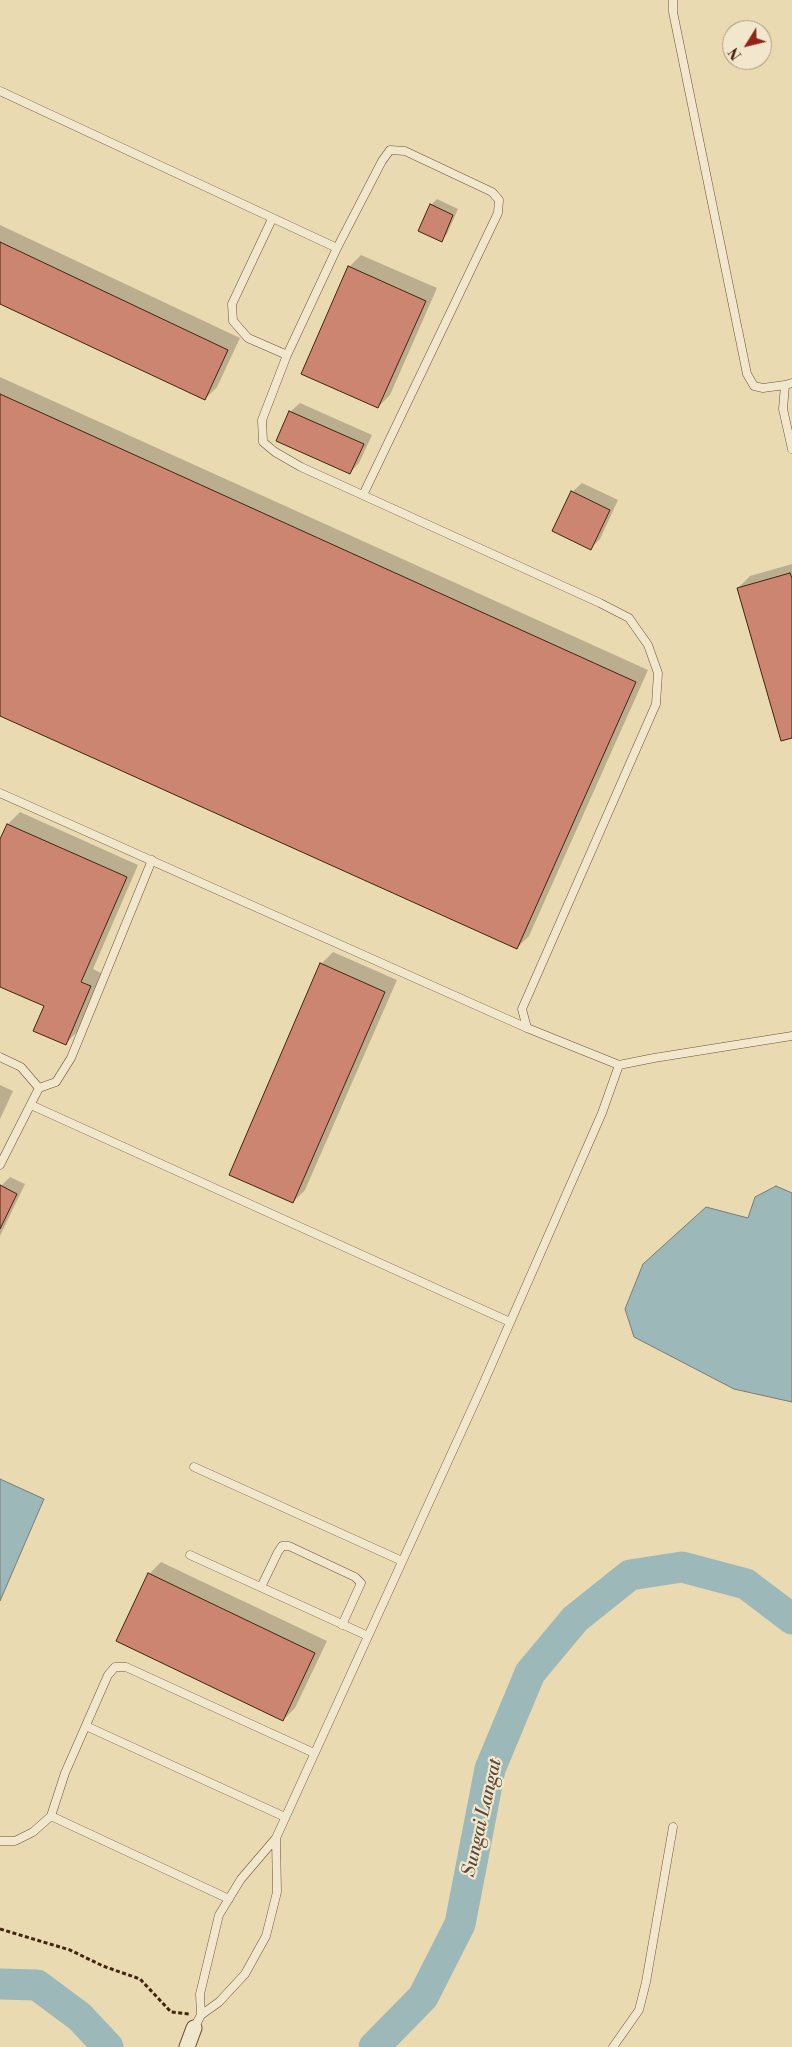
<!DOCTYPE html>
<html>
<head>
<meta charset="utf-8">
<style>
	body { margin:0 }
	#map { position:relative; width:792px; height:2047px; overflow:hidden; background:#e9dab2; font-family:"Libre Bodoni",serif }
	canvas { display:block }
	.north { position:absolute; left:722px; top:20px; width:50px; height:50px; box-sizing:border-box; background:#f1e7cd; border:1px solid #ab9981; border-radius:50%; rotate:234deg; font-size:14px; font-weight:700; line-height:20px; text-align:center; color:#422410 }
	.north::after { content:''; display:block; margin:auto; width:18px; height:22px; background:#8f2418; clip-path:polygon(50% 0,100% 100%,50% 72%,0 100%) }
</style>
</head>
<body>
<div id="map">
<canvas width="792" height="2047"></canvas>
<div class="north">N</div>
</div>
<script>
const c = document.querySelector('canvas').getContext('2d');
c.lineJoin = 'round';
function fillPath(path, color) {
  c.fillStyle = color;
  c.fill(path, 'evenodd');
}
function toPath(rows) {
  const path = new Path2D();
  for (const r of rows) {
    path.moveTo(r[0], r[1]);
    for (let i = 2; i < r.length; i += 2) path.lineTo(r[i], r[i + 1]);
  }
  return path;
}
function trace(path, color, width, dash) {
  c.strokeStyle = color;
  c.lineWidth = width;
  c.lineCap = dash ? 'butt' : 'round';
  c.setLineDash(dash || []);
  c.stroke(path);
}
function write(font, color, halo, rows, align = 'center') {
  c.font = font + ' "Libre Bodoni",serif';
  c.lineWidth = 4.5;
  c.setLineDash([]);
  c.textBaseline = 'middle';
  c.strokeStyle = halo;
  c.fillStyle = color;
  for (const [text, x, y, turn = 0] of rows) {
    c.save();
    c.translate(x, y);
    c.rotate((+turn || 0) * Math.PI / 180);
    c.textAlign = isNaN(turn) ? turn : align;
    if (halo) c.strokeText(text, 0, 0);
    c.fillText(text, 0, 0);
    c.restore();
  }
}
const water = toPath([
	[776,1186,792,1193,792,1402,734,1389,634,1337,625,1309,643,1264,706,1207,748,1218,755,1197,776,1186],
	[0,1479,44,1499,0,1601,0,1479]
]);
fillPath(water, '#9db8b8');
trace(water, '#797d75', 1);
fillPath(toPath([
	[437,199,458,209,447,234,441,240,431,205],
	[0,225,240,338,217,387,205,399,0,302],
	[361,255,437,288,390,395,378,407,349,267],
	[0,377,648,670,529,936,517,948,0,714],
	[300,403,372,435,359,463,350,473,290,412],
	[582,483,618,500,600,539,591,548,554,531,572,492],
	[792,564,792,737,738,588,750,576],
	[20,812,138,865,93,969,103,974,77,1032,65,1044,46,1006,0,986,0,843,8,824],
	[333,952,397,980,305,1190,293,1202,321,964],
	[0,1085,13,1091,0,1119],
	[10,1177,25,1184,0,1236,0,1187],
	[161,1562,327,1641,295,1708,283,1720,149,1574]
]), '#0003');
trace(toPath([
	[0,1984,37,1985,80,2017,108,2047],
	[374,2047,423,1997,460,1924,490,1769,530,1673,575,1619,630,1575,682,1567,746,1584,792,1619]
]), '#9db8b8', 31);
const building = toPath([
	[430,204,453,215,442,242,418,231,430,204],
	[0,242,228,350,205,400,0,304,0,242],
	[348,266,426,301,378,408,301,374,348,266],
	[0,394,636,682,517,949,0,716,0,394],
	[289,411,364,444,350,474,276,441,289,411],
	[571,491,610,510,591,550,552,531,571,491],
	[790,573,792,578,792,738,781,741,737,588,790,573],
	[7,824,127,877,81,982,91,986,66,1045,33,1031,44,1006,0,987,0,839,7,824],
	[320,963,385,992,293,1203,229,1175,320,963],
	[0,1185,17,1194,0,1229,0,1185],
	[148,1573,315,1653,283,1721,116,1641,148,1573]
]);
fillPath(building, '#cc8570');
trace(building, '#422410', 1);
const lane = toPath([
	[673,0,673,12,747,374,754,386,763,388,785,385],
	[0,91,337,248],
	[272,219,232,304,233,321,248,338,287,355],
	[792,383,785,385,783,409,792,449],
	[363,495,498,213,499,200,492,192,405,151,390,150,382,161,337,248,287,355,262,420,263,442,275,452,301,467,600,603,629,618,648,645,658,673,656,704,522,1009,527,1028,619,1065,654,1058,792,1036],
	[0,793,527,1028],
	[0,1057,21,1067,39,1088,0,1165],
	[39,1088,56,1082,71,1058,152,860],
	[31,1105,510,1322],
	[194,1467,402,1561],
	[190,1555,368,1636],
	[261,1587,278,1552,282,1546,289,1546,355,1577,361,1583,342,1625],
	[86,1726,285,1817],
	[51,1816,65,1773,108,1675,115,1667,126,1667,314,1753],
	[0,1841,15,1841,33,1832,51,1816,229,1899],
	[201,2015,200,1994,219,1915,241,1879,276,1838,480,1391,602,1113,619,1065],
	[194,2028,201,2015,219,2002,245,1974,266,1936,277,1892,276,1838],
	[613,2047,639,2010,646,1982,673,1827]
]);
const street = toPath([
	[187,2047,194,2028]
]);
trace(lane, '#6c5238', 9);
trace(street, '#6c5238', 17);
trace(toPath([
	[0,1929,70,1950,103,1966,140,1979,171,2012,189,2014]
]), '#422410', 3, [4, 2.5]);
trace(lane, '#f1e7cd', 8);
trace(street, '#f1e7cd', 15);
write('italic 19px', '#59493a', '#f1e7cd', [
	["Sungai Langat",483,1818,-77]
]);
</script>
</body>
</html>
